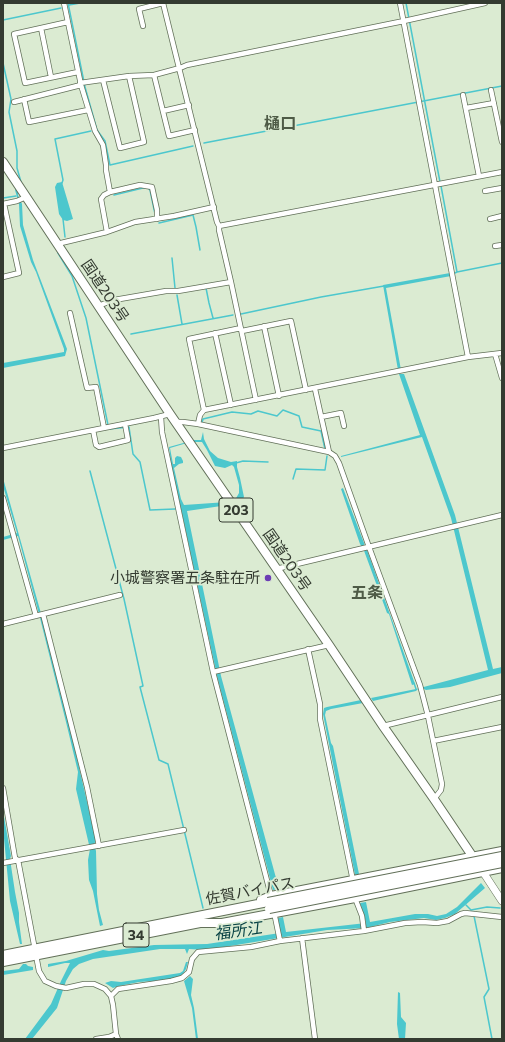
<!DOCTYPE html>
<html>
<head>
<meta charset="utf-8">
<style>
	body { margin:0 }
	#map { position:relative; width:505px; height:1042px; overflow:hidden; background:#dbebd2; font-family:Commissioner,sans-serif }
	canvas { display:block }
	.frame { position:absolute; inset:0; border:4px solid #343b31; pointer-events:none }
</style>
</head>
<body>
<div id="map">
<canvas width="505" height="1042"></canvas>
<div class="frame"></div>
</div>
<script>
const c = document.querySelector('canvas').getContext('2d');
c.lineJoin = 'round';
function fillPath(path, color) {
  c.fillStyle = color;
  c.fill(path, 'evenodd');
}
function toPath(rows) {
  const path = new Path2D();
  for (const r of rows) {
    path.moveTo(r[0], r[1]);
    for (let i = 2; i < r.length; i += 2) path.lineTo(r[i], r[i + 1]);
  }
  return path;
}
function trace(path, color, width, dash) {
  c.strokeStyle = color;
  c.lineWidth = width;
  c.lineCap = dash ? 'butt' : 'round';
  c.setLineDash(dash || []);
  c.stroke(path);
}
function write(font, color, halo, rows, align = 'center') {
  c.font = font + ' Commissioner,"Noto Sans JP",sans-serif';
  c.lineWidth = 3.5;
  c.setLineDash([]);
  c.textBaseline = 'middle';
  c.strokeStyle = halo;
  c.fillStyle = color;
  for (const [text, x, y, turn = 0] of rows) {
    c.save();
    c.translate(x, y);
    c.rotate((+turn || 0) * Math.PI / 180);
    c.textAlign = isNaN(turn) ? turn : align;
    if (halo) c.strokeText(text, 0, 0);
    c.fillText(text, 0, 0);
    c.restore();
  }
}
fillPath(toPath([
	[62,182,73,219,67,221,63,220,59,214,55,187,57,183],
	[15,188,18,192,18,195,22,204,23,225,33,260,67,349,65,356,3,368,3,363,64,352,64,349,36,272,31,262,20,226,19,204,15,190],
	[450,273,451,276,386,288,401,370,398,370,383,285],
	[399,374,404,374,455,515,493,669,502,667,502,673,450,687,426,690,424,689,418,689,416,691,373,701,371,698,416,689,488,670,451,518,422,437,341,457,341,456,420,435],
	[203,432,204,439,210,451,218,458,231,462,237,461,237,467,240,478,244,497,241,501,237,503,235,500,239,493,239,485,234,467,232,465,225,468,215,466,207,450,202,442,194,442,194,440,201,440],
	[187,442,187,443,170,448,173,464,175,464,175,458,177,456,181,457,183,461,183,463,179,464,174,468,181,499,184,505,227,502,228,505,187,511,221,676,279,889,273,890,217,676,171,463,169,447],
	[3,478,42,617,68,720,82,780,96,841,94,844,96,851,97,894,99,910,103,925,100,926,93,891,89,880,88,860,90,849,76,789,78,772,66,722,40,618,18,536,3,540,3,537,17,533,3,486],
	[343,488,364,543,365,547,367,550,415,684,412,685,389,614,387,613,363,548,360,544,341,489],
	[361,700,363,703,331,709,326,711,325,715,331,743,333,746,359,874,355,875,323,714,324,708,327,707],
	[3,811,11,856,10,859,15,892,19,913,19,922,22,944,20,944,10,901,3,828],
	[481,883,485,888,455,914,445,918,436,920,424,918,390,922,366,928,327,930,206,950,189,949,187,954,185,949,160,949,93,959,79,964,73,969,66,981,57,1008,32,1039,25,1039,51,1004,61,981,70,963,65,963,48,967,48,964,66,961,103,950,109,951,154,945,207,944,280,933,278,918,283,917,286,932,366,923,364,915,360,903,366,902,370,922,415,914,428,914,437,916,446,914,457,907],
	[186,962,188,962,186,969,183,974,179,977,167,980,139,982,119,986,113,988,105,983,111,981,121,982,180,973,183,971],
	[23,964,26,964,28,966,33,967,33,970,3,975,3,971,19,969],
	[190,976,193,979,191,995,194,1008,198,1039,196,1039,192,1008,184,981],
	[398,992,400,993,401,1017,406,1023,405,1039,399,1039,397,1024]
]), '#4cc7cd');
trace(toPath([
	[68,3,85,87,97,130,105,141,110,165,193,146],
	[406,3,440,182],
	[69,5,80,3],
	[3,20,61,8],
	[3,63,11,99,9,112,17,151,17,168,21,182],
	[204,143,502,86],
	[62,183,63,180,55,139,91,131],
	[441,186,457,272,453,274],
	[114,195,147,187,150,190,155,214],
	[3,198,16,196],
	[63,219,65,237],
	[159,223,193,215,196,227,200,250],
	[58,253,72,276,86,318,108,425],
	[172,258,175,288],
	[457,272,502,263],
	[206,288,209,303,213,318],
	[177,295,182,324],
	[241,314,321,297,384,286],
	[131,334,233,315],
	[202,423,203,419,232,412,251,414,258,411,277,416,283,410,299,416,302,427,321,431,325,449],
	[109,429,129,427,133,454,140,462,150,510,175,509],
	[236,463,243,461,268,462],
	[90,471,124,599,143,686,140,687,159,760,168,764,203,908],
	[293,479,296,469,325,470,327,456],
	[414,683,416,689],
	[466,905,471,910,487,907,500,908],
	[474,916,489,989,484,997,492,1039]
]), '#4cc7cd', 1.5);
const street = toPath([
	[64,3,81,85,95,131,103,145,106,165,106,170,110,192,104,195,101,199,107,232],
	[163,3,217,222,219,226,219,230,231,282,256,400],
	[400,3,468,357],
	[68,22,14,34,25,83,78,72],
	[143,26,139,9,163,3],
	[41,28,51,77],
	[154,75,169,136,195,130],
	[103,80,120,148,144,142,129,76],
	[80,83,129,76,154,75,180,68,187,65,404,21,485,3],
	[491,90,502,142],
	[463,95,479,176],
	[24,99,29,122,88,110],
	[14,102,81,85],
	[466,108,494,103],
	[163,111,189,105],
	[485,191,502,188],
	[110,192,140,185,152,187,157,210,157,219],
	[3,204,17,201,26,197],
	[490,219,502,216],
	[219,226,502,172],
	[57,244,107,232,135,222,174,216,214,207],
	[495,246,502,245],
	[3,277,19,273,4,204],
	[98,306,114,300,166,291,178,291,231,282],
	[70,313,87,388,96,387,104,428],
	[264,326,279,396],
	[242,331,291,321,306,390],
	[215,333,231,405],
	[495,354,502,378],
	[315,389,329,452],
	[204,410,189,339,241,328],
	[161,417,162,432,213,672,271,896],
	[321,417,341,413,344,426],
	[177,422,183,422,198,424,329,452,335,456,339,463,369,547,420,685,428,716,442,784,441,790,434,799],
	[198,424,200,415,204,410,468,357,502,353],
	[93,430,96,445,99,447,128,440,125,424],
	[3,448,154,418,170,414],
	[3,498,36,616],
	[276,569,502,515],
	[43,614,87,787,99,846],
	[3,624,120,595],
	[308,649,320,704,320,719,352,876,352,881],
	[213,672,329,645],
	[383,726,502,697],
	[433,741,502,727],
	[3,788,15,858,18,860,39,971,45,981,56,986,66,988,84,984,94,984,105,989,111,996,113,1005,116,1034,118,1039],
	[3,863,184,830],
	[355,898,362,916,364,931],
	[274,912,280,941],
	[302,938,315,1039],
	[111,996,118,989,171,981,182,978,189,972,192,959,198,952,251,947,280,941,364,931,405,923,422,922,437,923,448,921,461,914,465,913,502,917],
	[96,1039,109,1037,116,1034]
]);
const primary = toPath([
	[483,872,502,901]
]);
const highway = toPath([
	[3,162,170,414,329,645,383,726,434,799,483,872],
	[261,900,271,896,502,851],
	[196,923,222,923,355,898,502,868],
	[3,955,268,902],
	[3,962,200,923]
]);
trace(street, '#627059', 6);
trace(primary, '#627059', 8);
trace(highway, '#627059', 10);
trace(street, '#fff', 4.5);
trace(primary, '#fff', 7);
trace(highway, '#fff', 8);
const highwayBridge = toPath([
	[268,902,502,856],
	[269,909,502,863]
]);
trace(highwayBridge, '#627059', 10, []);
trace(highwayBridge, '#fff', 8);
for (const [x, y, r, color] of [
	[268,578,4,"#6b3cb4"]
]) {
  const dot = new Path2D();
  dot.arc(x, y, r, 0, 2 * Math.PI);
  c.fillStyle = color;
  c.fill(dot);
  trace(dot, '#dbebd2', 1.5);
}
for (const [x, y, w] of [
	[236,510,34],
	[136,935,26]
]) {
  const box = new Path2D();
  box.roundRect(x - w / 2, y - 12, w, 24, 3);
  c.fillStyle = '#dbebd2';
  c.fill(box);
  trace(box, '#343b31', 1);
}
write('bold 14px', '#343b31', null, [
	["203",236,510],
	["34",136,935]
]);
write('15px', '#343b31', '#dbebd2', [
	["国道203号",105,291,56],
	["国道203号",287,560,55],
	["佐賀バイパス",250,891,-11]
]);
write('15px', '#343b31', '#dbebd2', [
	["小城警察署五条駐在所",260,578]
], 'right');
write('bold 16px', '#4e5b46', '#dbebd2', [
	["樋口",280,124],
	["五条",367,593]
]);
write('italic 16px', '#084244', '#dbebd2', [
	["福所江",238,931,-8]
]);
</script>
</body>
</html>
